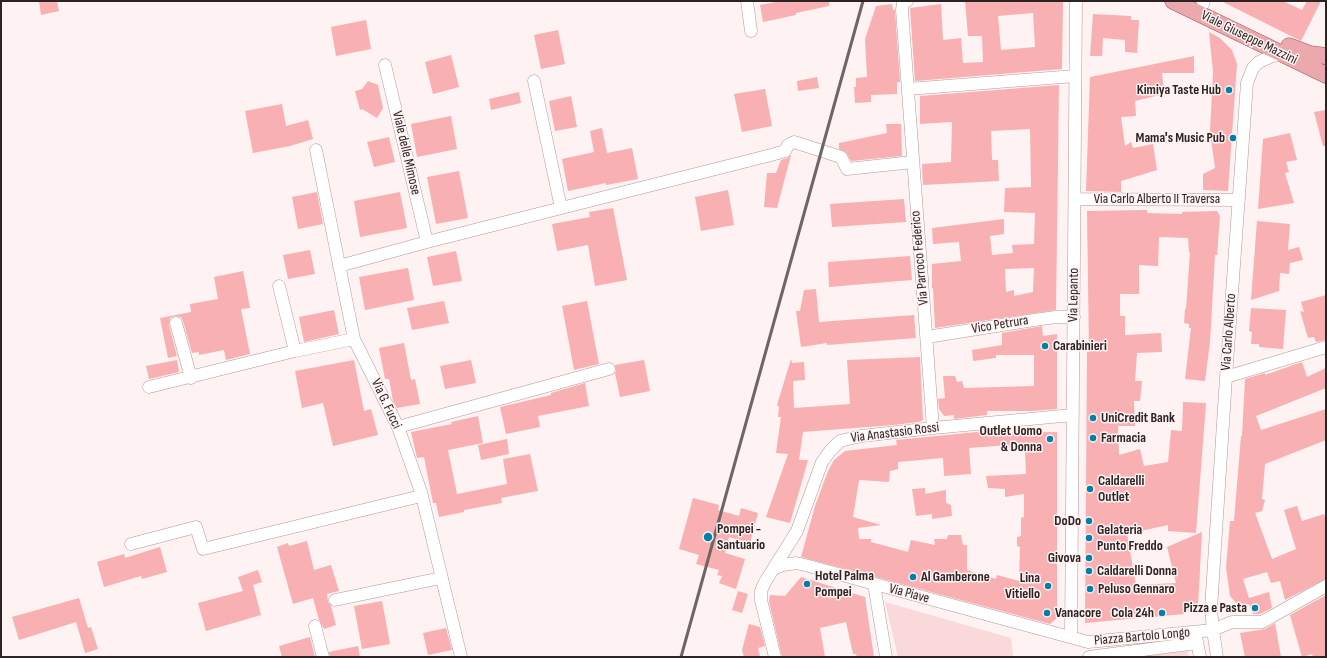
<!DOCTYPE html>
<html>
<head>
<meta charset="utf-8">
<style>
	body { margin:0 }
	#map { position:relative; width:1327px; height:658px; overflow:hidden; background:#fef2f2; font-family:"Sofia Sans Condensed",sans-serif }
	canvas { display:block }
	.frame { position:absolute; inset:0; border:2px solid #2d2323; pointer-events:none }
</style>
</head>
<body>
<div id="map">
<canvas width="1327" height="658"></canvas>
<div class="frame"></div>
</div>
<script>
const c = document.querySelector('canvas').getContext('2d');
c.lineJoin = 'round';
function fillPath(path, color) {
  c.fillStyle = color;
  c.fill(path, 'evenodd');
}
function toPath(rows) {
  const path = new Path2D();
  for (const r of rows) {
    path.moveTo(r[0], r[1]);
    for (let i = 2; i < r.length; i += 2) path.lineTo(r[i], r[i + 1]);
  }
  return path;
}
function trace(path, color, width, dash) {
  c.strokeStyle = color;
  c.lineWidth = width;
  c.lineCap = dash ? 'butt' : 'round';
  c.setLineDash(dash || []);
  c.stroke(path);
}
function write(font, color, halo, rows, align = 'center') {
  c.font = font + ' "Sofia Sans Condensed",sans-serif';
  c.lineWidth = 3;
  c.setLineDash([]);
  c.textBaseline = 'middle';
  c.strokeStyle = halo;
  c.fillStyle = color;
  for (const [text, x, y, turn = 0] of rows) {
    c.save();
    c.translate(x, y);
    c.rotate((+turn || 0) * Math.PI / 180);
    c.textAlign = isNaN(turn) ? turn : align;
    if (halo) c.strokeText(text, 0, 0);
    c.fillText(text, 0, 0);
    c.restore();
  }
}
fillPath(toPath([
	[885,602,1011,638,1013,657,898,657],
	[1187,650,1189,657,1133,657]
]), '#f9d9d9');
fillPath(toPath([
	[39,1,57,1,59,11,41,15],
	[781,1,829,1,829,6,796,13,796,15,763,22,760,5],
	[965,1,1063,1,1062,69,915,81,910,8,941,4,943,40,961,38,963,63,983,62,982,36,968,36],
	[1033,13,1035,47,1001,50,998,16],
	[1221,1,1283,1,1302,10,1307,1,1321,1,1301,41],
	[892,4,893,10,895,10,900,82,897,82,897,94,871,95,871,102,855,103,854,87,856,87,856,78,867,77,865,39,876,6],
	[1093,14,1131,16,1131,20,1139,20,1137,53,1125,52,1125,40,1103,38,1102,56,1090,56],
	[366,20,371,49,336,56,331,27],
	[558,30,565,64,541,69,534,35],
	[1209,32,1220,38,1232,50,1237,64,1228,191,1203,190,1203,174,1215,168,1210,132,1213,72],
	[451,55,459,87,433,94,425,62],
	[1194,56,1194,73,1162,73,1164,94,1135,101,1136,116,1121,117,1125,146,1131,142,1133,148,1153,144,1157,170,1121,181,1121,192,1086,191,1090,77],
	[817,77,819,88,798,91,797,81],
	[368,81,378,85,383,108,377,118,362,109,360,110,355,91,362,89],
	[1059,85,1056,310,935,328,933,288,932,288,932,264,961,261,959,242,933,244,932,228,1004,219,1004,234,990,236,992,255,1013,253,1012,245,1034,244,1035,213,1004,212,1005,188,1031,187,1030,129,991,131,992,160,998,160,999,181,923,185,922,164,951,162,952,122,920,124,920,96],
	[1034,268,1033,292,1014,296,1014,290,1006,292,1005,269],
	[765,89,772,126,742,132,734,94],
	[519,92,521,103,491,110,489,99],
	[571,96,577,127,555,131,549,101],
	[282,104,286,126,308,120,313,139,290,146,253,153,245,111],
	[1326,110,1326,146,1323,146,1314,112],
	[451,116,457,149,417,157,411,124],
	[886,124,901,124,902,156,851,161,846,152,839,149,839,143,887,133],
	[602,128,607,153,632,148,638,179,606,185,606,183,568,191,562,159,594,152,590,131],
	[1290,133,1297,160,1286,162,1289,172,1285,173,1294,203,1258,209,1263,139],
	[389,137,395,162,374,167,367,142],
	[791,155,777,208,764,207,767,173,776,173,781,160,787,158],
	[459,171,468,218,436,224,427,177],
	[728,190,734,225,701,231,695,197],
	[317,192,323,224,298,229,292,197],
	[400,192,407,228,360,237,354,201],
	[904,199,906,222,832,227,830,204],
	[613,208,627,280,595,286,588,245,557,251,552,224,590,217,589,212],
	[1147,210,1147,213,1182,214,1182,212,1217,211,1220,216,1217,255,1215,255,1210,342,1205,381,1185,379,1191,328,1189,328,1189,324,1184,323,1185,309,1186,309,1190,252,1189,252,1188,238,1159,237,1158,266,1139,265,1139,294,1120,294,1120,316,1125,316,1125,335,1161,333,1162,352,1137,353,1135,381,1142,381,1140,401,1134,401,1135,426,1118,426,1119,455,1140,449,1144,466,1168,462,1171,430,1182,431,1183,402,1206,403,1196,533,1168,531,1168,525,1127,534,1136,585,1176,583,1167,547,1202,532,1198,607,1193,611,1184,610,1184,614,1085,623,1087,352,1089,352,1087,211],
	[1257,221,1290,224,1288,250,1299,247,1303,260,1290,263,1289,274,1280,273,1279,291,1251,300],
	[310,250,315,274,288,279,283,255],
	[456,251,462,281,433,286,427,257],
	[910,256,912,280,829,287,828,262],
	[408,268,414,300,365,310,359,277],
	[243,271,250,308,241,309,250,354,226,360,224,350,199,355,199,352,192,353,183,321,181,317,174,316,170,318,169,325,177,356,168,358,160,318,191,312,190,304,218,299,214,277],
	[816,289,819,322,914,315,916,338,827,345,827,343,801,347,796,311,800,311,804,290],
	[1326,295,1326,340,1316,342,1314,337,1308,338,1300,311,1304,312,1301,302],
	[444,301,449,323,412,330,407,308],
	[587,301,599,364,574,370,562,306],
	[1251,308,1286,310,1283,349,1259,347,1259,344,1251,344,1252,332,1249,331],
	[334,310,339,334,304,342,299,317],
	[1042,326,1043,336,1057,334,1057,409,1031,411,987,411,987,415,954,419,954,415,944,416,939,409,938,399,945,398,943,376,955,376,957,382,962,381,964,388,1034,386,1034,355,996,355,996,358,973,361,972,350,1002,345,1002,333],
	[404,343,411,380,415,379,420,404,397,408,393,401,389,379,385,379,379,348],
	[920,357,923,420,919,422,893,425,803,432,799,460,808,460,790,523,766,517,788,454,776,453,781,417,778,417,779,407,777,405,791,359,792,363,804,362,805,380,793,381,794,408,850,404,847,360],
	[177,360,179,372,149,379,146,366],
	[354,360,364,411,371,409,378,435,333,446,323,403,302,408,295,371],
	[471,360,476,383,445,389,440,366],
	[644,360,650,391,620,397,615,373,616,371,615,365],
	[1302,362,1307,377,1326,368,1326,388,1256,416,1261,430,1326,409,1326,440,1265,464,1262,499,1265,500,1262,511,1255,513,1272,559,1296,549,1284,510,1297,506,1302,521,1324,514,1326,520,1326,579,1285,600,1280,581,1271,583,1267,572,1243,579,1249,598,1269,592,1272,608,1260,614,1253,614,1249,604,1238,605,1230,596,1226,567,1230,521,1234,521,1241,436,1242,436,1245,379,1265,373,1265,375],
	[585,383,589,406,538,416,540,427,506,434,500,407,551,395,551,393],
	[478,416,483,443,448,450,457,494,507,484,503,459,530,454,538,491,501,498,502,503,464,510,464,512,439,517,436,503,433,503,424,457,417,458,411,432,452,424,451,422],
	[987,431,987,433,1057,432,1057,618,1050,624,801,557,815,506,828,471,834,460,845,451,897,445,896,440],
	[1009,445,1010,451,1025,450,1026,474,986,476,988,488,1005,489,1005,497,1024,494,1024,517,1021,518,1021,536,1017,537,1017,546,1020,547,1019,581,997,575,996,579,967,570,967,545,963,545,961,535,948,535,947,539,934,539,935,545,911,540,908,552,871,542,871,539,859,539,858,528,881,525,853,517,859,480,889,482,890,471,898,469,898,462,943,458,944,476,971,474,969,448],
	[507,439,509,454,481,460,478,445],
	[925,488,925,494,946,490,946,503,951,505,952,516,932,519,932,514,916,516,912,489],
	[693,498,719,505,718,510,739,516,741,508,758,513,750,543,729,537,725,553,745,559,736,589,719,583,722,576,717,575,719,570,696,564,699,555,679,549],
	[307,541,314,570,331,565,339,591,327,594,328,602,331,606,336,625,324,629,319,620,313,598,293,604,277,547,288,543,289,546],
	[160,547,167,572,142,579,141,576,104,587,97,562,124,554,125,558],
	[258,570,262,582,253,585,261,615,206,631,198,603,243,591,238,577],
	[801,577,865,597,874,657,857,657,856,654,853,654,846,622,820,628,825,657,782,657,769,602,770,595,785,596],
	[738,591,748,594,742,613,732,610],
	[1326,595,1326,657,1313,657,1312,654,1302,657,1290,615],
	[79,598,88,628,91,627,98,649,85,653,76,622,19,640,12,617],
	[382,601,390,644,362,649,354,606],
	[1275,623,1281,657,1245,657,1240,633,1265,629],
	[749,624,760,627,765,646,758,648,760,657,744,657,742,650],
	[446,628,452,650,428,655,423,633],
	[310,637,315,657,282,657,279,646],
	[358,646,360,657,330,657,329,652]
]), '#f8b0b3');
const minor = toPath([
	[747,1,751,31],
	[907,1,903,3,902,10,933,428],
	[1203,4,1204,1],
	[1282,55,1272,56,1259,62,1253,68,1247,83,1226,377,1211,609,1213,630,1232,622,1262,622,1326,586],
	[385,65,427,242],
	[534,81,561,208],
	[908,89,1075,76],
	[316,150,354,339,398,427,421,492,461,657],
	[1075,199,1239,200],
	[339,266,427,242,771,155,785,151,788,145,794,142,841,157,847,169,913,162],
	[279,286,295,351],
	[176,323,191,378],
	[927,337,1034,320,1056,317,1074,317],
	[1226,377,1326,347],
	[149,387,295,351,354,339],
	[398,427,609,369],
	[131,544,196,527,203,549,421,496],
	[773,569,783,565,796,563,805,565,1088,642,1213,630,1217,657],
	[874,584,886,657],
	[335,600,441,578],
	[315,626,323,657],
	[1071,637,1076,1],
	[1196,637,1200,657],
	[775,657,761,600,761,591,765,582,797,531,822,462,830,451,840,441,861,436,933,428,1073,415],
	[1089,657,1197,643]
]);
const major = toPath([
	[1173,1,1326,75],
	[1289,46,1310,54,1326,56]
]);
trace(minor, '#b39899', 13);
trace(major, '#9f545a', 17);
trace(minor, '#fff', 12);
trace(major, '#eba9ad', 16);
trace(toPath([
	[681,657,863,1]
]), '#706565', 3);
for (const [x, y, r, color] of [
	[1229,90,4,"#0281a6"],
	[1233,138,4,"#0281a6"],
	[1045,346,4,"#0281a6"],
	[1093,418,4,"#0281a6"],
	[1093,438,4,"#0281a6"],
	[1050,439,4,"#0281a6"],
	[1090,489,4,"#0281a6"],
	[1089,521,4,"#0281a6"],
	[708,537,5,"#0281a6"],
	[1089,538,4,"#0281a6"],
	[1089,558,4,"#0281a6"],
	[1089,571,4,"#0281a6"],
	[913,577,4,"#0281a6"],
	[807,584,4,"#0281a6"],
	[1048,586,4,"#0281a6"],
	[1090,589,4,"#0281a6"],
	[1255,608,4,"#0281a6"],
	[1047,613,4,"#0281a6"],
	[1162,613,4,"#0281a6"]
]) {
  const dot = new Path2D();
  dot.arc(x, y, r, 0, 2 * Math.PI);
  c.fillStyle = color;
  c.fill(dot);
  trace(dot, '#fef2f2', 1.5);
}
write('14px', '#2d2323', '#fef2f2', [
	["Viale Giuseppe Mazzini",1249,38,26],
	["Viale delle Mimose",406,153,77],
	["Via Carlo Alberto II Traversa",1157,199],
	["Via Parroco Federico",920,258,-95],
	["Via Lepanto",1074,295,-89],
	["Vico Petrura",1000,325,-9],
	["Via Carlo Alberto",1229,332,-86],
	["Via G. Fucci",386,404,65],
	["Via Anastasio Rossi",895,433,-7],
	["Via Piave",909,594,15],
	["Piazza Bartolo Longo",1142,637,-5]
]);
write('bold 14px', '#2d2323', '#fef2f2', [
	["Kimiya Taste Hub",1221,90,"right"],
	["Mama's Music Pub",1225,138,"right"],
	["Carabinieri",1053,346],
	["UniCredit Bank",1101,418],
	["Outlet Uomo",1042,431,"right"],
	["& Donna",1042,447,"right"],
	["Farmacia",1101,438],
	["Caldarelli",1098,481],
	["Outlet",1098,497],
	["DoDo",1081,521,"right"],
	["Pompei -",717,529],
	["Santuario",717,545],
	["Gelateria",1097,530],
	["Punto Freddo",1097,546],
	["Givova",1081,558,"right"],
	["Caldarelli Donna",1097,571],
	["Hotel Palma",815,576],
	["Pompei",815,592],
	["Al Gamberone",921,577],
	["Lina",1040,578,"right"],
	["Vitiello",1040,594,"right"],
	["Peluso Gennaro",1098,589],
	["Pizza e Pasta",1247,608,"right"],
	["Vanacore",1055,613],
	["Cola 24h",1154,613,"right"]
], 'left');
</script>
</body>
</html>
